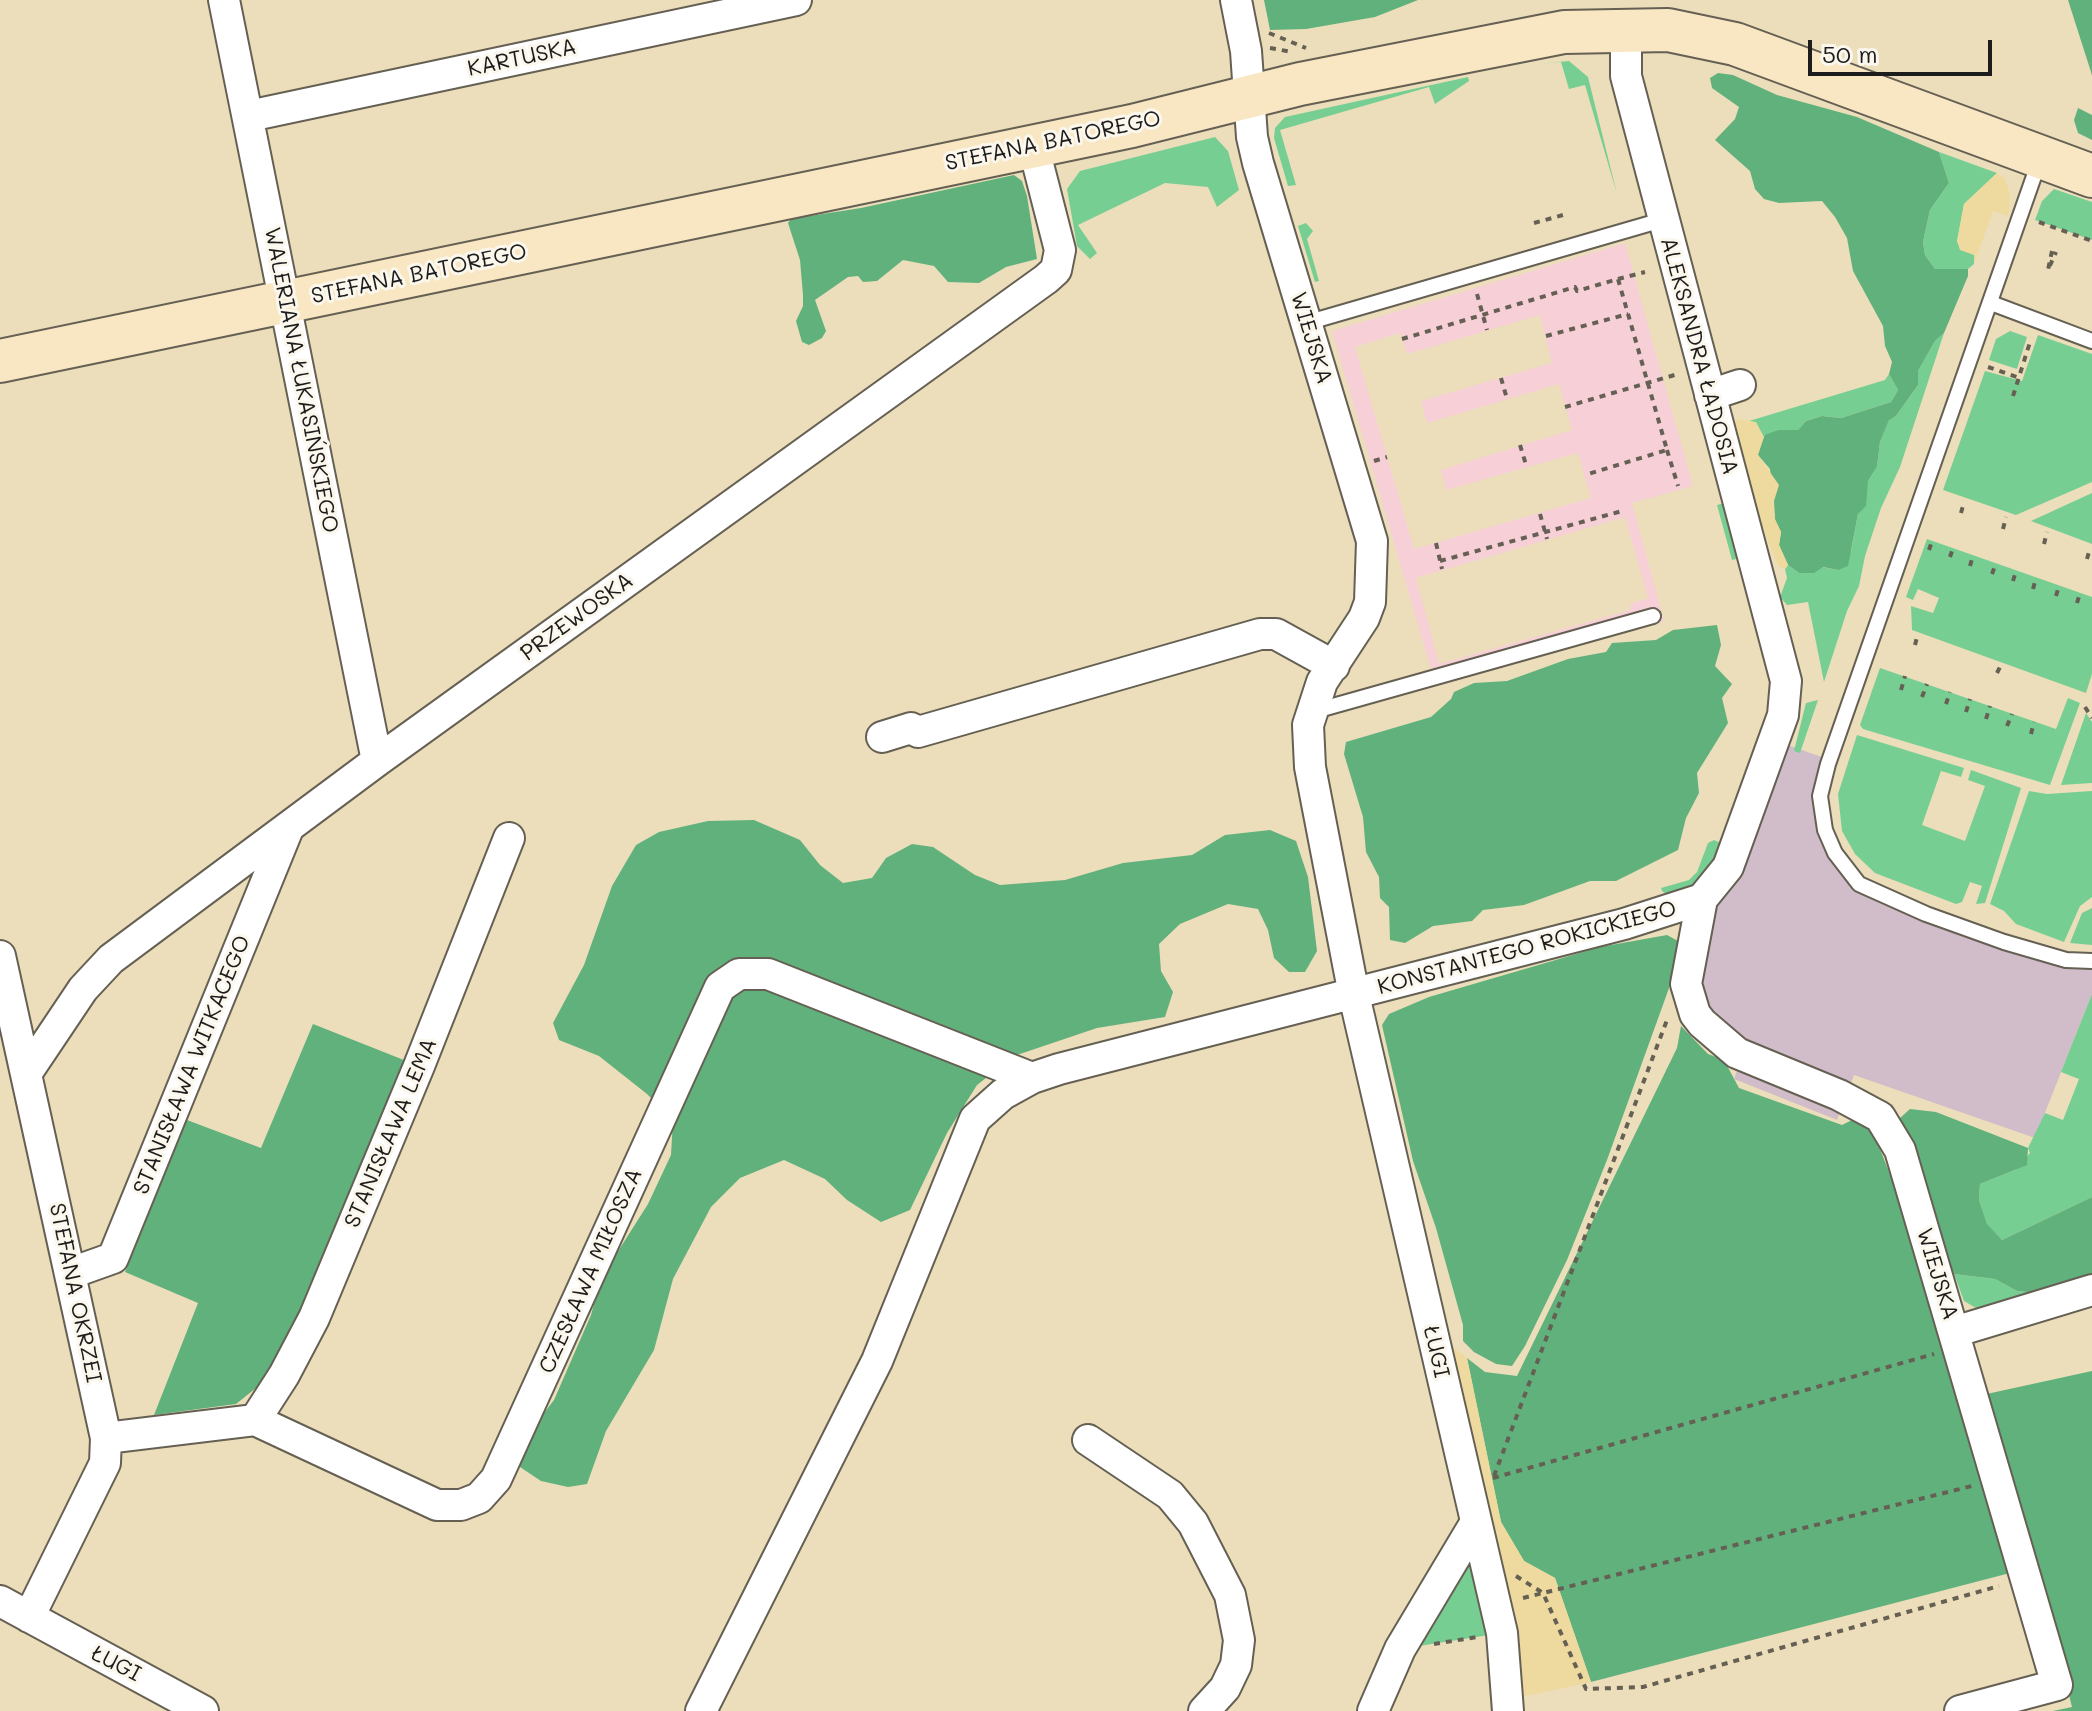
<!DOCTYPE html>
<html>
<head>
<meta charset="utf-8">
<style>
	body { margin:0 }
	#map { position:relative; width:2092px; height:1711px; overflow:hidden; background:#ecdeba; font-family:Mali,sans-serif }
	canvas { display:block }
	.scale { position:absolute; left:1808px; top:40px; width:184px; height:36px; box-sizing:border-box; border:4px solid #1c1c1c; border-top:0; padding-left:10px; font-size:24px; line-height:28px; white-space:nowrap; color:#1c1c1c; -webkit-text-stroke:6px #fbf7ec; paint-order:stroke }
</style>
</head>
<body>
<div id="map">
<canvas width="2092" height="1711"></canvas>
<div class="scale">50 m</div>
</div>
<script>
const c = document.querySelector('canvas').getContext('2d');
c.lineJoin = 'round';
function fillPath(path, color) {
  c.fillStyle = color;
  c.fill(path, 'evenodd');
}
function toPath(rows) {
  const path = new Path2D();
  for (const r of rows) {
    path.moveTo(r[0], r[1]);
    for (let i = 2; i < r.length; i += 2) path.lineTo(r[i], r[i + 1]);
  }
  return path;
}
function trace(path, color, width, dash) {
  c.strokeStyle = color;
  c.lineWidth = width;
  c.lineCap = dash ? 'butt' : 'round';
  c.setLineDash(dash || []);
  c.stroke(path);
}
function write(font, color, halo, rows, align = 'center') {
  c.font = font + ' Mali,sans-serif';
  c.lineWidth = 6;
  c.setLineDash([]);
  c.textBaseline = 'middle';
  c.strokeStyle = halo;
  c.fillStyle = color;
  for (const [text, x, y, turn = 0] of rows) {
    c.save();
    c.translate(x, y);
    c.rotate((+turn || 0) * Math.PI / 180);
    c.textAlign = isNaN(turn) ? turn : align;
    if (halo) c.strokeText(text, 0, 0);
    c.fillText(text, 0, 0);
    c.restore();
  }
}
fillPath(toPath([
	[1625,243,1693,486,1632,503,1664,621,1435,683,1332,331],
	[1540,315,1552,363,1421,401,1427,423,1559,384,1572,430,1441,470,1446,490,1578,453,1591,498,1414,549,1355,347,1400,333,1407,354],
	[1625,517,1648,598,1630,604,1631,609,1624,612,1439,664,1416,578]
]), '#f6cfd7');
fillPath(toPath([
	[1774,740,1830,760,1822,814,1854,879,1926,914,2092,961,2092,994,2035,1138,1854,1075,1837,1120,1734,1079,1747,1043,1708,1023,1694,967]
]), '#d1bdc9');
fillPath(toPath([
	[1569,61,1588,77,1617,194,1585,85,1569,89,1561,62,1537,64],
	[1468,77,1469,81,1435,104,1429,87,1280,130,1296,185,1288,186,1274,138,1275,128,1285,117],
	[1215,137,1228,151,1239,190,1217,207,1208,187,1165,183,1078,225,1097,253,1090,259,1077,246,1067,189,1080,171],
	[1939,152,1997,173,1964,204,1957,242,1974,255,1974,264,1968,269,1935,269,1925,255,1923,242,1930,210,1949,183],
	[2054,189,2092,202,2092,240,2035,220,2042,201],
	[1306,223,1313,231,1307,239,1319,281,1315,282,1298,226],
	[2010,331,2027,337,2017,369,1989,360,1996,339],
	[1944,333,1900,467,1881,508,1865,556,1859,586,1847,611,1824,682,1808,602,1787,605,1780,597,1787,578,1785,569,1788,565,1799,573,1822,567,1838,570,1851,551,1858,514,1868,481,1877,467,1880,442,1889,419,1896,416,1918,385,1918,371,1935,341],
	[2038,335,2092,354,2092,482,2016,515,1943,490,1985,371,2022,381],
	[1889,374,1898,390,1891,402,1841,418,1822,416,1806,421,1798,430,1778,430,1764,437,1749,421,1885,380],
	[2092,493,2092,544,2031,521],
	[1729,502,1744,557,1732,560,1717,505],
	[1927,539,2092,597,2092,674,2086,693,1912,630,1911,606,1933,613,1939,598,1918,589,1913,600,1906,597],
	[1880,668,2056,729,2068,698,2080,703,2050,785,1863,729,1860,725],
	[1818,700,1800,753,1794,751,1806,703],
	[2086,713,2092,722,2092,783,2061,785],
	[1857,735,1964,768,1961,777,1941,771,1922,825,1965,841,1985,786,1968,780,1971,770,2021,788,1985,903,1976,904,1982,886,1970,882,1962,902,1956,904,1875,873,1855,854,1842,831,1838,794],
	[2029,791,2047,794,2092,791,2092,897,2080,906,2064,942,2016,924,2004,911,1990,904],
	[1714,840,1725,845,1699,884,1669,896,1662,891,1661,888,1689,880,1697,872,1708,843],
	[2092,908,2092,945,2070,943,2082,913],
	[2092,994,2092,1197,2002,1240,1987,1225,1979,1200,1980,1184,2017,1169,2030,1153,2028,1148,2045,1113,2063,1120,2079,1079,2061,1072],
	[1954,1274,1995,1279,2017,1291,2038,1293,2009,1304,1976,1308,1964,1301],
	[1476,1522,1502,1633,1400,1649]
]), '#77ce93');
fillPath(toPath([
	[1264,0,1418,0,1375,17,1306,29,1270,30],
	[2068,0,2092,0,2092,76,2091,72],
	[1718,73,1733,75,1777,95,1857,117,1939,152,1949,183,1930,210,1923,242,1925,255,1935,269,1968,269,1968,276,1944,333,1935,341,1918,371,1918,385,1896,416,1889,420,1880,442,1877,467,1868,481,1866,506,1858,514,1848,566,1838,570,1823,567,1814,573,1799,573,1788,565,1779,545,1781,532,1775,520,1770,469,1758,455,1758,449,1765,435,1778,430,1798,430,1806,421,1822,416,1841,418,1891,402,1898,390,1889,374,1892,362,1885,346,1883,326,1853,271,1847,238,1835,217,1822,201,1779,203,1764,199,1755,189,1750,171,1715,140,1735,119,1739,107,1712,88,1710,78],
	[2078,108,2092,115,2092,140,2078,133,2074,120],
	[1014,175,1022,181,1027,196,1037,259,1006,267,979,283,948,282,934,266,903,260,877,281,863,282,858,276,848,277,815,300,826,331,822,338,809,345,802,342,796,321,803,306,803,295,800,260,788,223,791,219,861,208],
	[1717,625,1721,645,1715,666,1732,684,1722,698,1728,723,1697,773,1699,793,1686,818,1678,850,1616,881,1590,881,1524,905,1483,910,1472,921,1433,926,1405,943,1390,940,1389,907,1380,898,1379,877,1366,852,1363,817,1344,754,1346,742,1431,717,1451,699,1454,692,1474,683,1507,681,1568,659,1606,652,1612,643,1656,640,1673,630],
	[754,820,800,840,820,865,843,883,872,878,886,858,912,844,933,847,975,875,1000,885,1065,880,1123,863,1192,855,1225,835,1270,830,1296,841,1308,877,1317,951,1305,972,1289,972,1274,958,1268,930,1258,909,1228,904,1180,924,1159,944,1161,971,1173,992,1165,1017,1097,1028,1014,1056,977,1085,947,1133,910,1210,881,1222,847,1200,825,1179,784,1160,740,1178,711,1207,673,1279,654,1350,606,1431,587,1484,568,1487,541,1481,520,1467,523,1440,554,1400,591,1315,601,1278,648,1204,671,1155,673,1120,647,1094,599,1056,559,1040,553,1023,584,965,612,886,636,845,659,832,708,821],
	[1667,935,1678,941,1682,952,1607,1160,1567,1260,1525,1346,1512,1366,1496,1364,1474,1352,1463,1341,1463,1325,1436,1228,1413,1161,1382,1025,1389,1014,1429,997,1600,947],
	[313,1024,419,1066,266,1380,236,1404,154,1415,198,1303,125,1272,187,1120,261,1148],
	[1681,1026,1708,1054,1724,1060,1739,1088,1842,1125,1858,1117,1873,1131,1894,1185,1959,1400,2092,1371,2092,1711,2053,1711,2072,1707,2037,1566,1591,1682,1555,1578,1524,1561,1501,1522,1467,1358,1485,1372,1517,1376,1677,1048],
	[1910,1109,1936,1112,2028,1148,2027,1165,1980,1184,1979,1200,1987,1224,2002,1240,2092,1197,2092,1277,2038,1293,2017,1291,1995,1279,1954,1274,1936,1231,1915,1149,1900,1118]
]), '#61b17d');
fillPath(toPath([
	[1997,173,2005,179,2010,194,2009,209,2008,216,1993,211,1974,264,1974,255,1960,250,1957,241,1964,204],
	[1740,419,1756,422,1764,437,1758,455,1779,485,1774,501,1775,519,1781,532,1779,545,1788,565,1785,569,1778,566,1762,525,1733,427,1734,422],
	[1431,1331,1467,1358,1501,1522,1524,1561,1555,1578,1591,1682,1507,1700]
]), '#eeda9e');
const lane = toPath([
	[2040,159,1828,764,1820,796,1825,830,1835,853,1859,884,1926,914,2004,942,2066,960,2092,961],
	[1991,303,2092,341],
	[1306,323,1662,220],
	[1315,711,1653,616]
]);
const street = toPath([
	[224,0,377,761],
	[1236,0,1246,51,1252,137,1258,163,1372,541,1370,602,1364,618,1322,682,1308,725,1310,767,1354,995,1502,1633,1508,1711],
	[249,116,796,0],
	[1710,395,1740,385],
	[882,737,911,728,918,732,1260,634,1276,634,1334,666],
	[1702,899,1686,984,1695,1014,1702,1023,1737,1053,1839,1095,1880,1117,1900,1150,2057,1685,1960,1711],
	[0,956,106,1438,105,1463,29,1617],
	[26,1074,83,989,111,959,377,761,1046,279,1056,270,1060,250,1033,145],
	[71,1273,113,1258,287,831],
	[1954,1332,2092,1290],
	[255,1420,284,1375,314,1318,419,1066,509,838],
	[106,1438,255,1420,437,1505,461,1505,479,1498,496,1479,720,987,739,974,768,974,1032,1078],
	[1088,1440,1170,1495,1193,1523,1230,1595,1239,1640,1236,1665,1225,1688,1204,1711],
	[0,1601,203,1711],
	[701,1711,877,1361,975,1119,1003,1094,1032,1078,1059,1069,1624,924,1702,899,1728,867,1783,715,1786,681,1626,76,1626,30],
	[1373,1711,1400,1649,1476,1522]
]);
const secondary = toPath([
	[0,361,1132,126,1300,84,1564,32,1668,30,1735,44,2092,176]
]);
trace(lane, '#656053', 18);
trace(street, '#656053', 34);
trace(secondary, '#656053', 46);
trace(toPath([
	[1269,33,1306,48],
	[1270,48,1292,52],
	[2039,222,2092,241],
	[1534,223,1563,215],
	[2052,251,2048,270,2056,252],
	[1618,279,1645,272],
	[1477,294,1487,330],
	[1546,336,1628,314],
	[1402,339,1575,287,1577,291,1618,279,1667,450,1585,475],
	[1988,367,2017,377],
	[1501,378,1507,399],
	[2013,396,2031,339],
	[1565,407,1678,374],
	[1520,445,1527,468],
	[1667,450,1678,486],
	[1374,461,1387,457],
	[1961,513,1964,502],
	[1540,514,1547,539],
	[2003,529,2006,517],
	[1436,543,1442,569],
	[2044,544,2047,532],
	[1929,550,1932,541],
	[1950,557,1953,548],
	[2087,559,2090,548],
	[1440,561,1622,511],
	[1970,566,1973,555],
	[1992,574,1996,563],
	[2013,581,2016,571],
	[2033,589,2036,578],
	[2056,596,2059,586],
	[2077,603,2080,593],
	[1915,645,1917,637],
	[1997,673,2000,667],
	[1901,690,1905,676],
	[1922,697,1927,684],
	[1946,704,1950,692],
	[2085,707,2092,718],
	[1966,712,1970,699],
	[1986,719,1990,706],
	[2007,726,2012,714],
	[2031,734,2034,722],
	[1494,1476,1667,1020],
	[1493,1478,1934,1354],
	[1516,1576,1543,1593,1586,1689,1643,1687,1999,1586],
	[1523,1598,1972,1486],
	[1434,1644,1477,1637]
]), '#656053', 4, [6, 6]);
trace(lane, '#fff', 14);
trace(street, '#fff', 30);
trace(secondary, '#f9e7c3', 42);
write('22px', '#1c1c1c', '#fbf7ec', [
	["KARTUSKA",522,58,-12],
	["STEFANA BATOREGO",1053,141,-12],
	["STEFANA BATOREGO",419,274,-12],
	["WIEJSKA",1311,338,73],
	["ALEKSANDRA ŁADOSIA",1699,356,75],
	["WALERIANA ŁUKASIŃSKIEGO",301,380,79],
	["PRZEWOSKA",577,617,-36],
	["KONSTANTEGO ROKICKIEGO",1527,948,-15],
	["STANISŁAWA WITKACEGO",192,1065,-68],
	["STANISŁAWA LEMA",391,1133,-67],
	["CZESŁAWA MIŁOSZA",591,1271,-66],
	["WIEJSKA",1937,1274,73],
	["STEFANA OKRZEI",75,1293,78],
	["ŁUGI",1436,1352,77],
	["ŁUGI",116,1664,27]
]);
</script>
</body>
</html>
